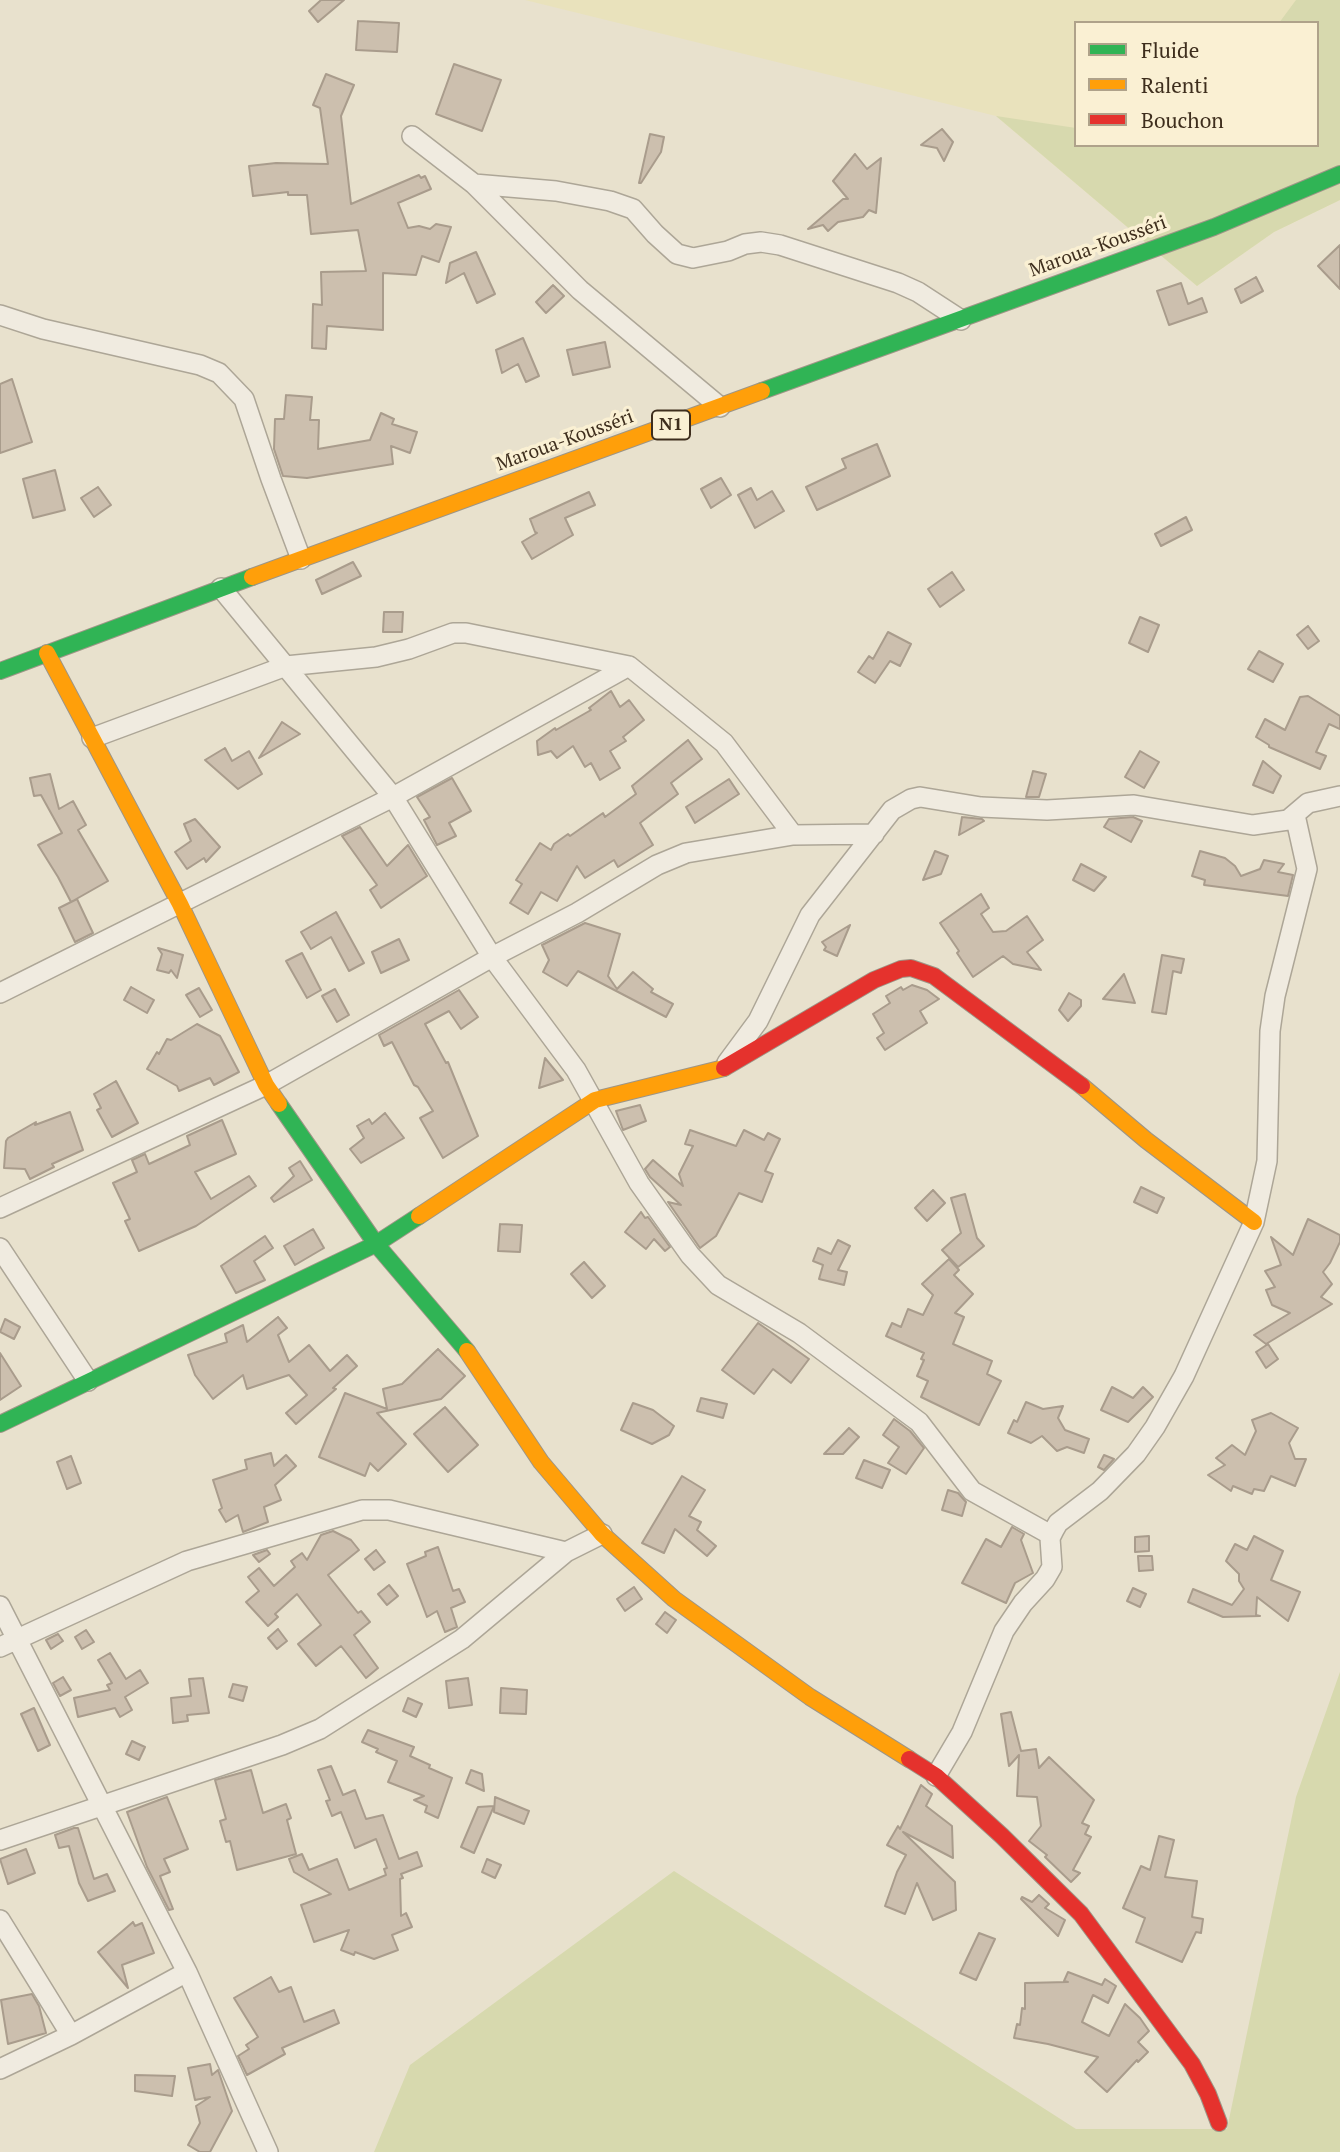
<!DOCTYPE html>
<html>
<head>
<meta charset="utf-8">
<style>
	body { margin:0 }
	#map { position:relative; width:1340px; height:2152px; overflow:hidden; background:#e8e1cd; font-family:"PT Serif",serif }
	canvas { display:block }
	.legend { position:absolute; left:1074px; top:21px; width:245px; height:126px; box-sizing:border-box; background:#faf0d3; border:2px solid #afa28a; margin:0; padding:9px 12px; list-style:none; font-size:21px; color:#3e2e1d }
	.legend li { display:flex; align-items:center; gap:14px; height:35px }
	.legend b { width:35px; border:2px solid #afa28a }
</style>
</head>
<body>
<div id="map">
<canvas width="1340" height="2152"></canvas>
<ul class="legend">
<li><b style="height:9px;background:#30b455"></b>Fluide</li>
<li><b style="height:9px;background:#ff9f0a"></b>Ralenti</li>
<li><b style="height:9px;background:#e5322d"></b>Bouchon</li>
</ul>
</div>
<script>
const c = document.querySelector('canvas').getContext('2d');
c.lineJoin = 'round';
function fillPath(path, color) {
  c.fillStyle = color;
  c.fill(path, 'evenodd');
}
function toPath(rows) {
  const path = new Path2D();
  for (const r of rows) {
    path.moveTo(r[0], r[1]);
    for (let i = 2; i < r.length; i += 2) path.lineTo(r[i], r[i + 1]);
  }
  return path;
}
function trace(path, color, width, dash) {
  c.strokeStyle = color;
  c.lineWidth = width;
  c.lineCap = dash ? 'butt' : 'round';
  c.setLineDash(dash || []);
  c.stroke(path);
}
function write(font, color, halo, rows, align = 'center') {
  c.font = font + ' "PT Serif",serif';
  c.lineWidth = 7;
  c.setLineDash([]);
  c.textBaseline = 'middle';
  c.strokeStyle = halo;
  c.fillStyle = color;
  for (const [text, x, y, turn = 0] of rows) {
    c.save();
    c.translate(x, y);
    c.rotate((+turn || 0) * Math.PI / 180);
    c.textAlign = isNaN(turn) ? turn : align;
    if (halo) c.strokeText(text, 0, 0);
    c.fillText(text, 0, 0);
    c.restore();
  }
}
fillPath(toPath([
	[525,0,1340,0,1340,200,1274,232,1197,286,996,116],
	[1076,23,1317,23,1317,145,1076,145]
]), '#e9e2bc');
fillPath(toPath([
	[1296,0,1340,0,1340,200,1274,232,1197,286,996,116,1076,128,1076,145,1317,145,1317,23,1279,23],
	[1340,1672,1340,2152,374,2152,410,2065,674,1871,1076,2129,1227,2129,1296,1797]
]), '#d7d9ae');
const building = toPath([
	[321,0,344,0,318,22,309,11,321,0],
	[358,21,399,23,397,52,356,50,358,21],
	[454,64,501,80,482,131,436,114,454,64],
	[326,74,354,85,341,116,351,204,419,175,421,178,425,176,431,189,398,203,408,228,419,226,430,229,436,224,451,227,439,262,422,256,416,275,383,273,383,330,327,326,326,349,312,348,313,304,322,305,321,272,366,271,358,230,311,234,307,195,288,195,288,192,253,196,249,166,276,163,328,164,320,108,313,105,326,74],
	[942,129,953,142,944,161,937,148,921,145,942,129],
	[650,134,664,137,661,152,641,183,639,183,650,134],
	[855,154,867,169,881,158,876,213,869,210,863,217,838,222,828,231,823,225,808,229,843,199,848,199,833,181,855,154],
	[1340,245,1340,289,1318,266,1340,245],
	[476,252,495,294,477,303,464,273,446,283,450,263,476,252],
	[1256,277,1263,291,1241,303,1235,289,1256,277],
	[1181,283,1188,304,1202,298,1207,312,1169,325,1157,291,1181,283],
	[553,285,564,296,546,313,536,302,553,285],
	[523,338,539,376,526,382,518,364,502,373,496,350,523,338],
	[605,342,610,367,573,375,567,350,605,342],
	[12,379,32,442,0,453,0,384,12,379],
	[286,395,312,397,310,420,319,420,318,449,370,440,381,413,394,419,392,424,417,432,410,453,391,446,393,464,307,478,283,476,274,449,275,419,284,419,286,395],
	[877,444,890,476,817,510,806,487,846,468,842,459,877,444],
	[55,470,65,510,33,518,23,479,55,470],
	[721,478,731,495,711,508,701,489,721,478],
	[98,487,111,505,94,517,81,498,98,487],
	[751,488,757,500,772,491,784,511,755,528,738,495,751,488],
	[589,492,595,505,565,518,573,535,532,559,522,542,537,533,535,532,530,519,589,492],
	[1186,517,1192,530,1161,546,1155,534,1186,517],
	[353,562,361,576,322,594,316,580,353,562],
	[952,572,964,590,940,607,928,589,952,572],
	[384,612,403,612,402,632,383,632,384,612],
	[1140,617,1159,625,1148,652,1129,643,1140,617],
	[1308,626,1319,641,1308,649,1297,635,1308,626],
	[888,632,911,644,900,666,890,661,875,683,858,672,869,656,873,659,888,632],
	[1259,651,1283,664,1273,682,1248,669,1259,651],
	[611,691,620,707,629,700,644,720,623,737,626,741,610,751,620,768,600,780,591,763,585,767,573,746,557,758,551,751,538,755,537,741,555,728,556,730,591,710,589,708,611,691],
	[1308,696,1340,716,1340,729,1329,724,1316,752,1326,756,1320,769,1269,747,1269,745,1256,737,1265,719,1285,730,1300,697,1308,696],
	[282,722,300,734,259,758,282,722],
	[688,740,702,759,671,783,678,794,640,823,653,845,618,867,614,860,585,878,577,866,557,901,541,892,528,914,510,903,522,884,516,880,540,843,551,850,554,844,568,834,570,836,603,813,605,817,636,794,632,786,688,740],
	[225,748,232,761,249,751,262,774,238,789,205,760,225,748],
	[1140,751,1159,762,1144,788,1125,777,1140,751],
	[1263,761,1281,776,1273,793,1253,785,1263,761],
	[1033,771,1046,774,1039,797,1026,797,1033,771],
	[50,774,59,809,73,801,86,825,78,830,108,881,71,902,58,877,38,845,62,833,41,795,34,796,30,778,50,774],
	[452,778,471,811,449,823,456,836,437,845,424,820,430,817,417,797,452,778],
	[729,779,739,794,695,823,686,807,729,779],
	[962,817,982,819,984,821,959,835,962,817],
	[1133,817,1142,821,1131,842,1104,827,1109,819,1133,817],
	[195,819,220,847,206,862,204,858,187,869,175,852,191,841,184,824,195,819],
	[360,827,387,866,408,845,427,876,381,908,370,890,377,885,342,836,360,827],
	[935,851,948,856,941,874,923,880,935,851],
	[1200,851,1225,858,1235,866,1241,876,1260,869,1264,860,1284,864,1278,872,1293,875,1288,896,1204,885,1205,880,1192,876,1200,851],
	[1081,864,1106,877,1094,891,1073,880,1081,864],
	[981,894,989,908,981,914,993,932,1006,931,1027,916,1043,940,1027,952,1041,970,1013,964,1003,956,973,977,957,953,959,951,940,923,981,894],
	[77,899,93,933,75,942,59,908,77,899],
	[336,912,364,963,349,971,331,937,311,949,301,932,336,912],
	[585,923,620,934,608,976,617,989,633,972,653,989,651,992,673,1004,666,1017,578,971,567,986,543,972,549,960,542,945,585,923],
	[850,925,837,956,824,950,826,947,822,942,850,925],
	[399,939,409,960,381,973,372,952,399,939],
	[158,948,183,955,177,978,171,970,169,973,157,970,162,954,158,948],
	[302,953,321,990,307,998,286,961,302,953],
	[1162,955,1184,959,1181,973,1173,971,1166,1014,1152,1012,1162,955],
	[1124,974,1135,1003,1103,999,1124,974],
	[912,985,927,990,939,999,920,1011,927,1023,885,1050,877,1038,884,1033,873,1014,890,1003,886,996,901,987,903,990,912,985],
	[131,987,154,1000,147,1013,124,1000,131,987],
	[199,988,212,1010,200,1017,186,995,199,988],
	[335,989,349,1015,337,1022,322,996,335,989],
	[459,990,478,1017,461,1029,449,1011,425,1024,446,1063,448,1062,478,1136,443,1158,420,1118,433,1111,418,1087,414,1085,392,1042,384,1046,379,1035,459,990],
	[1069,993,1081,1000,1081,1006,1068,1021,1059,1010,1069,993],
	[197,1024,220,1036,239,1072,214,1085,210,1078,179,1091,177,1086,147,1069,157,1052,159,1054,167,1039,171,1040,197,1024],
	[545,1058,563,1080,539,1088,545,1058],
	[116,1081,138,1123,112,1137,97,1110,101,1108,94,1094,116,1081],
	[640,1105,646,1121,623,1130,616,1111,640,1105],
	[70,1112,83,1150,52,1164,54,1167,30,1179,25,1169,4,1168,6,1141,8,1138,36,1122,35,1125,70,1112],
	[385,1113,404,1138,361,1163,350,1149,364,1138,357,1126,369,1119,372,1124,385,1113],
	[222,1120,236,1154,195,1172,211,1199,249,1176,256,1186,196,1226,139,1251,125,1221,130,1219,113,1183,137,1172,132,1160,145,1154,149,1164,190,1145,187,1136,222,1120],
	[690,1130,736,1146,744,1130,764,1140,768,1133,780,1139,765,1171,773,1174,762,1202,739,1193,716,1236,700,1248,668,1202,681,1205,650,1177,645,1169,653,1160,683,1186,679,1174,693,1146,685,1144,690,1130],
	[300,1161,312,1180,274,1202,271,1198,294,1176,289,1168,300,1161],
	[1141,1187,1164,1198,1157,1213,1134,1202,1141,1187],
	[933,1190,945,1203,927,1221,915,1208,933,1190],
	[965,1194,977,1238,984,1246,958,1267,942,1250,961,1233,951,1198,965,1194],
	[641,1212,645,1218,648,1217,670,1247,665,1251,654,1239,646,1249,625,1232,641,1212],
	[1308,1219,1340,1235,1340,1242,1330,1263,1323,1272,1332,1284,1321,1297,1332,1304,1266,1344,1254,1335,1290,1313,1272,1305,1266,1290,1275,1287,1265,1271,1281,1265,1271,1237,1293,1255,1308,1219],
	[500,1224,522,1225,520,1252,498,1251,500,1224],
	[313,1229,324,1248,295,1265,284,1246,313,1229],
	[265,1236,273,1248,254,1261,265,1280,236,1293,221,1266,265,1236],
	[838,1240,850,1246,838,1270,847,1272,844,1285,819,1279,823,1265,813,1261,818,1248,831,1254,838,1240],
	[949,1259,959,1270,954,1275,973,1294,955,1313,964,1317,953,1344,992,1361,987,1374,1001,1381,979,1425,921,1397,928,1381,917,1376,924,1360,921,1359,924,1353,886,1336,892,1323,901,1327,908,1309,923,1315,933,1295,922,1284,949,1259],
	[584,1262,605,1286,592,1298,571,1274,584,1262],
	[278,1317,287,1328,278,1335,289,1362,309,1345,330,1371,347,1355,357,1366,333,1388,336,1389,296,1424,286,1413,307,1395,289,1375,247,1389,243,1375,213,1399,195,1375,188,1355,227,1342,225,1334,243,1325,247,1342,278,1317],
	[5,1319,20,1327,14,1339,0,1332,5,1319],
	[758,1323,809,1359,791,1383,773,1369,754,1394,722,1370,758,1323],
	[1268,1344,1278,1359,1266,1368,1256,1352,1268,1344],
	[438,1349,465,1376,441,1399,377,1413,406,1444,378,1471,370,1463,365,1476,319,1457,345,1393,387,1409,383,1389,402,1384,438,1349],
	[0,1353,21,1386,0,1400,0,1353],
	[1112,1387,1133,1398,1143,1387,1153,1397,1128,1422,1101,1410,1112,1387],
	[701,1398,727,1404,723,1418,697,1411,701,1398],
	[1026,1402,1043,1409,1063,1406,1058,1418,1065,1430,1089,1439,1084,1453,1067,1447,1057,1451,1042,1436,1031,1443,1008,1433,1014,1420,1017,1422,1026,1402],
	[633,1403,653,1410,674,1426,669,1435,652,1444,621,1430,633,1403],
	[445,1407,478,1445,448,1472,414,1434,445,1407],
	[1271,1413,1298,1428,1289,1443,1295,1459,1306,1459,1295,1486,1271,1476,1264,1491,1254,1489,1252,1494,1233,1486,1231,1491,1208,1475,1225,1465,1216,1458,1232,1445,1245,1455,1256,1431,1252,1420,1271,1413],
	[894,1419,910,1431,924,1448,906,1474,888,1463,899,1447,883,1435,894,1419],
	[849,1428,859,1437,843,1454,824,1454,849,1428],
	[271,1453,274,1466,286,1455,296,1466,275,1485,281,1500,264,1507,268,1522,243,1532,238,1515,226,1522,219,1510,222,1508,213,1480,247,1469,245,1460,271,1453],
	[1104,1455,1114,1459,1104,1470,1098,1467,1104,1455],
	[71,1456,81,1483,67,1489,57,1462,71,1456],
	[864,1460,890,1470,882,1488,856,1478,864,1460],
	[682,1476,705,1490,689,1516,701,1522,697,1530,716,1546,707,1556,675,1529,664,1553,642,1543,682,1476],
	[948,1490,958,1493,966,1502,962,1516,942,1510,948,1490],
	[1012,1527,1024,1534,1021,1540,1033,1573,1015,1583,1006,1603,962,1583,986,1539,1001,1547,1012,1527],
	[333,1531,351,1540,359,1550,328,1575,358,1613,361,1611,370,1622,354,1635,378,1668,366,1678,341,1646,316,1666,298,1644,321,1625,297,1594,275,1614,278,1617,268,1626,246,1602,259,1591,248,1577,259,1568,274,1586,295,1567,291,1561,302,1553,307,1560,321,1535,333,1531],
	[1149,1536,1149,1551,1135,1552,1135,1537,1149,1536],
	[1254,1536,1283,1551,1271,1580,1300,1592,1288,1621,1257,1597,1256,1615,1260,1616,1223,1617,1188,1602,1193,1589,1232,1605,1244,1589,1239,1581,1239,1574,1226,1561,1235,1544,1247,1550,1254,1536],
	[438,1547,453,1591,459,1589,465,1602,451,1608,457,1627,445,1632,437,1611,427,1617,407,1564,426,1556,425,1552,438,1547],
	[267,1550,270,1554,259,1562,253,1555,267,1550],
	[376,1550,385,1562,374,1570,365,1559,376,1550],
	[1138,1556,1152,1556,1153,1570,1139,1571,1138,1556],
	[389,1585,398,1596,387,1605,378,1594,389,1585],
	[634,1587,642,1599,625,1611,617,1599,634,1587],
	[1133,1588,1146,1594,1140,1607,1127,1601,1133,1588],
	[665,1612,676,1620,667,1633,656,1624,665,1612],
	[278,1629,287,1641,277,1649,268,1638,278,1629],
	[86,1630,94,1642,82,1649,75,1637,86,1630],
	[58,1634,63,1641,51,1649,46,1640,58,1634],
	[110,1653,126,1679,140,1670,148,1683,125,1697,132,1710,120,1717,115,1708,78,1717,74,1698,110,1690,107,1685,112,1683,98,1660,110,1653],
	[63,1677,71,1690,60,1696,53,1683,63,1677],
	[203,1678,209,1713,187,1715,188,1721,173,1723,171,1698,191,1696,189,1679,203,1678],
	[468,1678,472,1705,449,1708,446,1681,468,1678],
	[233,1684,247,1687,243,1701,229,1697,233,1684],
	[501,1688,527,1690,526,1714,500,1713,501,1688],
	[408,1698,422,1704,416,1717,403,1711,408,1698],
	[34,1708,50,1745,38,1751,21,1714,34,1708],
	[1011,1712,1021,1751,1036,1749,1039,1768,1049,1757,1094,1800,1082,1823,1089,1826,1085,1834,1091,1837,1073,1870,1080,1873,1071,1882,1045,1857,1047,1855,1029,1841,1041,1826,1037,1797,1017,1796,1019,1755,1009,1766,1001,1714,1011,1712],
	[368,1730,414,1747,410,1756,430,1765,429,1768,452,1778,438,1818,425,1812,427,1806,414,1800,424,1796,388,1782,397,1761,376,1752,378,1749,362,1742,368,1730],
	[132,1741,145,1747,139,1760,126,1754,132,1741],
	[331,1766,343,1795,355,1790,366,1819,383,1815,399,1859,417,1852,422,1866,401,1874,403,1878,400,1879,401,1916,406,1913,412,1927,392,1935,398,1950,374,1959,355,1952,354,1955,341,1950,349,1930,314,1942,301,1905,331,1894,294,1872,289,1859,302,1854,309,1870,337,1859,349,1890,386,1875,384,1869,387,1868,376,1839,355,1848,341,1812,332,1816,326,1801,330,1800,318,1770,331,1766],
	[251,1770,263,1813,286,1804,291,1818,287,1820,296,1854,237,1870,230,1841,226,1842,220,1821,226,1819,215,1780,251,1770],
	[471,1770,482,1774,484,1791,466,1783,471,1770],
	[921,1785,932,1794,926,1806,952,1826,953,1858,903,1832,955,1882,956,1910,933,1920,917,1883,905,1914,885,1906,897,1872,906,1855,887,1845,898,1826,900,1829,921,1785],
	[167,1797,188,1849,164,1859,170,1872,160,1876,173,1909,169,1910,147,1867,127,1812,167,1797],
	[495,1797,529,1811,524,1824,494,1812,495,1797],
	[494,1806,474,1853,461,1847,478,1807,494,1806],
	[74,1828,78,1828,94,1879,107,1874,115,1891,88,1901,79,1883,69,1846,59,1848,55,1835,74,1828],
	[1159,1836,1174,1840,1165,1877,1197,1881,1192,1917,1203,1919,1201,1933,1196,1932,1182,1962,1136,1942,1145,1918,1123,1908,1141,1866,1150,1870,1159,1836],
	[26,1849,35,1873,8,1884,0,1859,26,1849],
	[487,1859,501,1865,495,1878,482,1872,487,1859],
	[1039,1895,1049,1904,1045,1908,1065,1920,1058,1936,1021,1899,1022,1897,1032,1902,1039,1895],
	[133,1922,135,1926,142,1923,154,1953,122,1965,128,1988,98,1952,133,1922],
	[979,1933,995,1939,976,1980,960,1973,979,1933],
	[1068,1972,1102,1985,1105,1979,1116,1986,1108,2003,1093,1995,1082,2022,1109,2036,1125,2004,1140,2018,1149,2031,1138,2042,1148,2052,1138,2062,1137,2060,1107,2092,1085,2072,1098,2057,1048,2044,1014,2038,1017,2024,1020,2025,1022,2008,1025,2009,1025,1983,1068,1982,1064,1981,1068,1972],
	[271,1977,279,1992,291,1987,304,2022,334,2010,339,2023,282,2048,285,2054,247,2075,238,2056,249,2049,246,2045,258,2037,234,1998,271,1977],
	[32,1994,39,2006,46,2033,8,2044,1,2000,32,1994],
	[210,2064,212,2075,218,2070,232,2111,210,2152,200,2152,188,2145,200,2123,196,2106,210,2097,195,2100,188,2068,210,2064],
	[135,2075,175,2076,172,2096,135,2091,135,2075]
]);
fillPath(building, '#ccbfae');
trace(building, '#a99c8c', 2);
const street = toPath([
	[412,136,474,184,580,290,720,407],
	[474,184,556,191,610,201,633,209,655,234,677,254,693,258,728,251,745,244,761,242,780,245,898,283,918,292,961,320],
	[0,315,43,329,200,365,219,373,244,399,271,479,301,559],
	[221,588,393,797,492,957,576,1070,639,1183,690,1255,718,1285,799,1333,919,1422,972,1491,1051,1535],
	[92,738,286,666,376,657,409,649,453,633,466,633,629,666,724,743,793,835,874,834],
	[0,993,393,797,629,666],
	[727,1063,758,1021,810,915,892,810,911,799,920,797,981,807,1047,810,1134,805,1253,825,1288,820,1308,803,1340,796],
	[0,1208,266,1085,492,957,577,913,657,865,686,853,793,835],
	[0,1248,88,1381],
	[0,1606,187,1972,268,2152],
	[0,1647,187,1561,362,1510,389,1510,566,1552],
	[936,1776,962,1732,1004,1631,1023,1603,1045,1579,1052,1567,1050,1538,1054,1530,1058,1523,1100,1491,1136,1454,1155,1427,1184,1376,1254,1222,1267,1161,1270,1031,1275,996,1307,869,1295,815],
	[0,1840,282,1745,320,1729,462,1639,566,1552,602,1534],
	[0,1920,71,2035,0,2069],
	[71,2035,187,1972]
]);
const fast = toPath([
	[762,391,1214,227,1340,174],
	[0,671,252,577],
	[279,1104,376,1244,467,1351],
	[0,1424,376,1244,419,1216]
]);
const slow = toPath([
	[252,577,762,391],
	[47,653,180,904,266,1085,279,1104],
	[1082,1086,1146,1140,1254,1222],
	[419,1216,595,1100,724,1068],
	[467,1351,541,1462,602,1534,674,1599,810,1697,909,1759]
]);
const jam = toPath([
	[724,1068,874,980,901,969,911,968,934,976,1082,1086],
	[909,1759,936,1776,1002,1836,1081,1914,1192,2064,1208,2094,1219,2123]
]);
trace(street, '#ada697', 22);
trace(fast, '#9d9586', 18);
trace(slow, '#9d9586', 18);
trace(jam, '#9d9586', 18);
trace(street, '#f0ebe0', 19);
trace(fast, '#30b455', 16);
trace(slow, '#ff9f0a', 16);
trace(jam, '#e5322d', 16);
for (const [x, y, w] of [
	[671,425,38]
]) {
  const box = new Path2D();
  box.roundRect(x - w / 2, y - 14.5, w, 29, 5);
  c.fillStyle = '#faf0d3';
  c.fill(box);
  trace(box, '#3e2e1d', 2);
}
write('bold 18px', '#3e2e1d', null, [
	["N1",671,425]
]);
write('19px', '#3e2e1d', '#faf0d3', [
	["Maroua-Kousséri",1098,247,-20],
	["Maroua-Kousséri",565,441,-20]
]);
</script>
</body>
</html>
